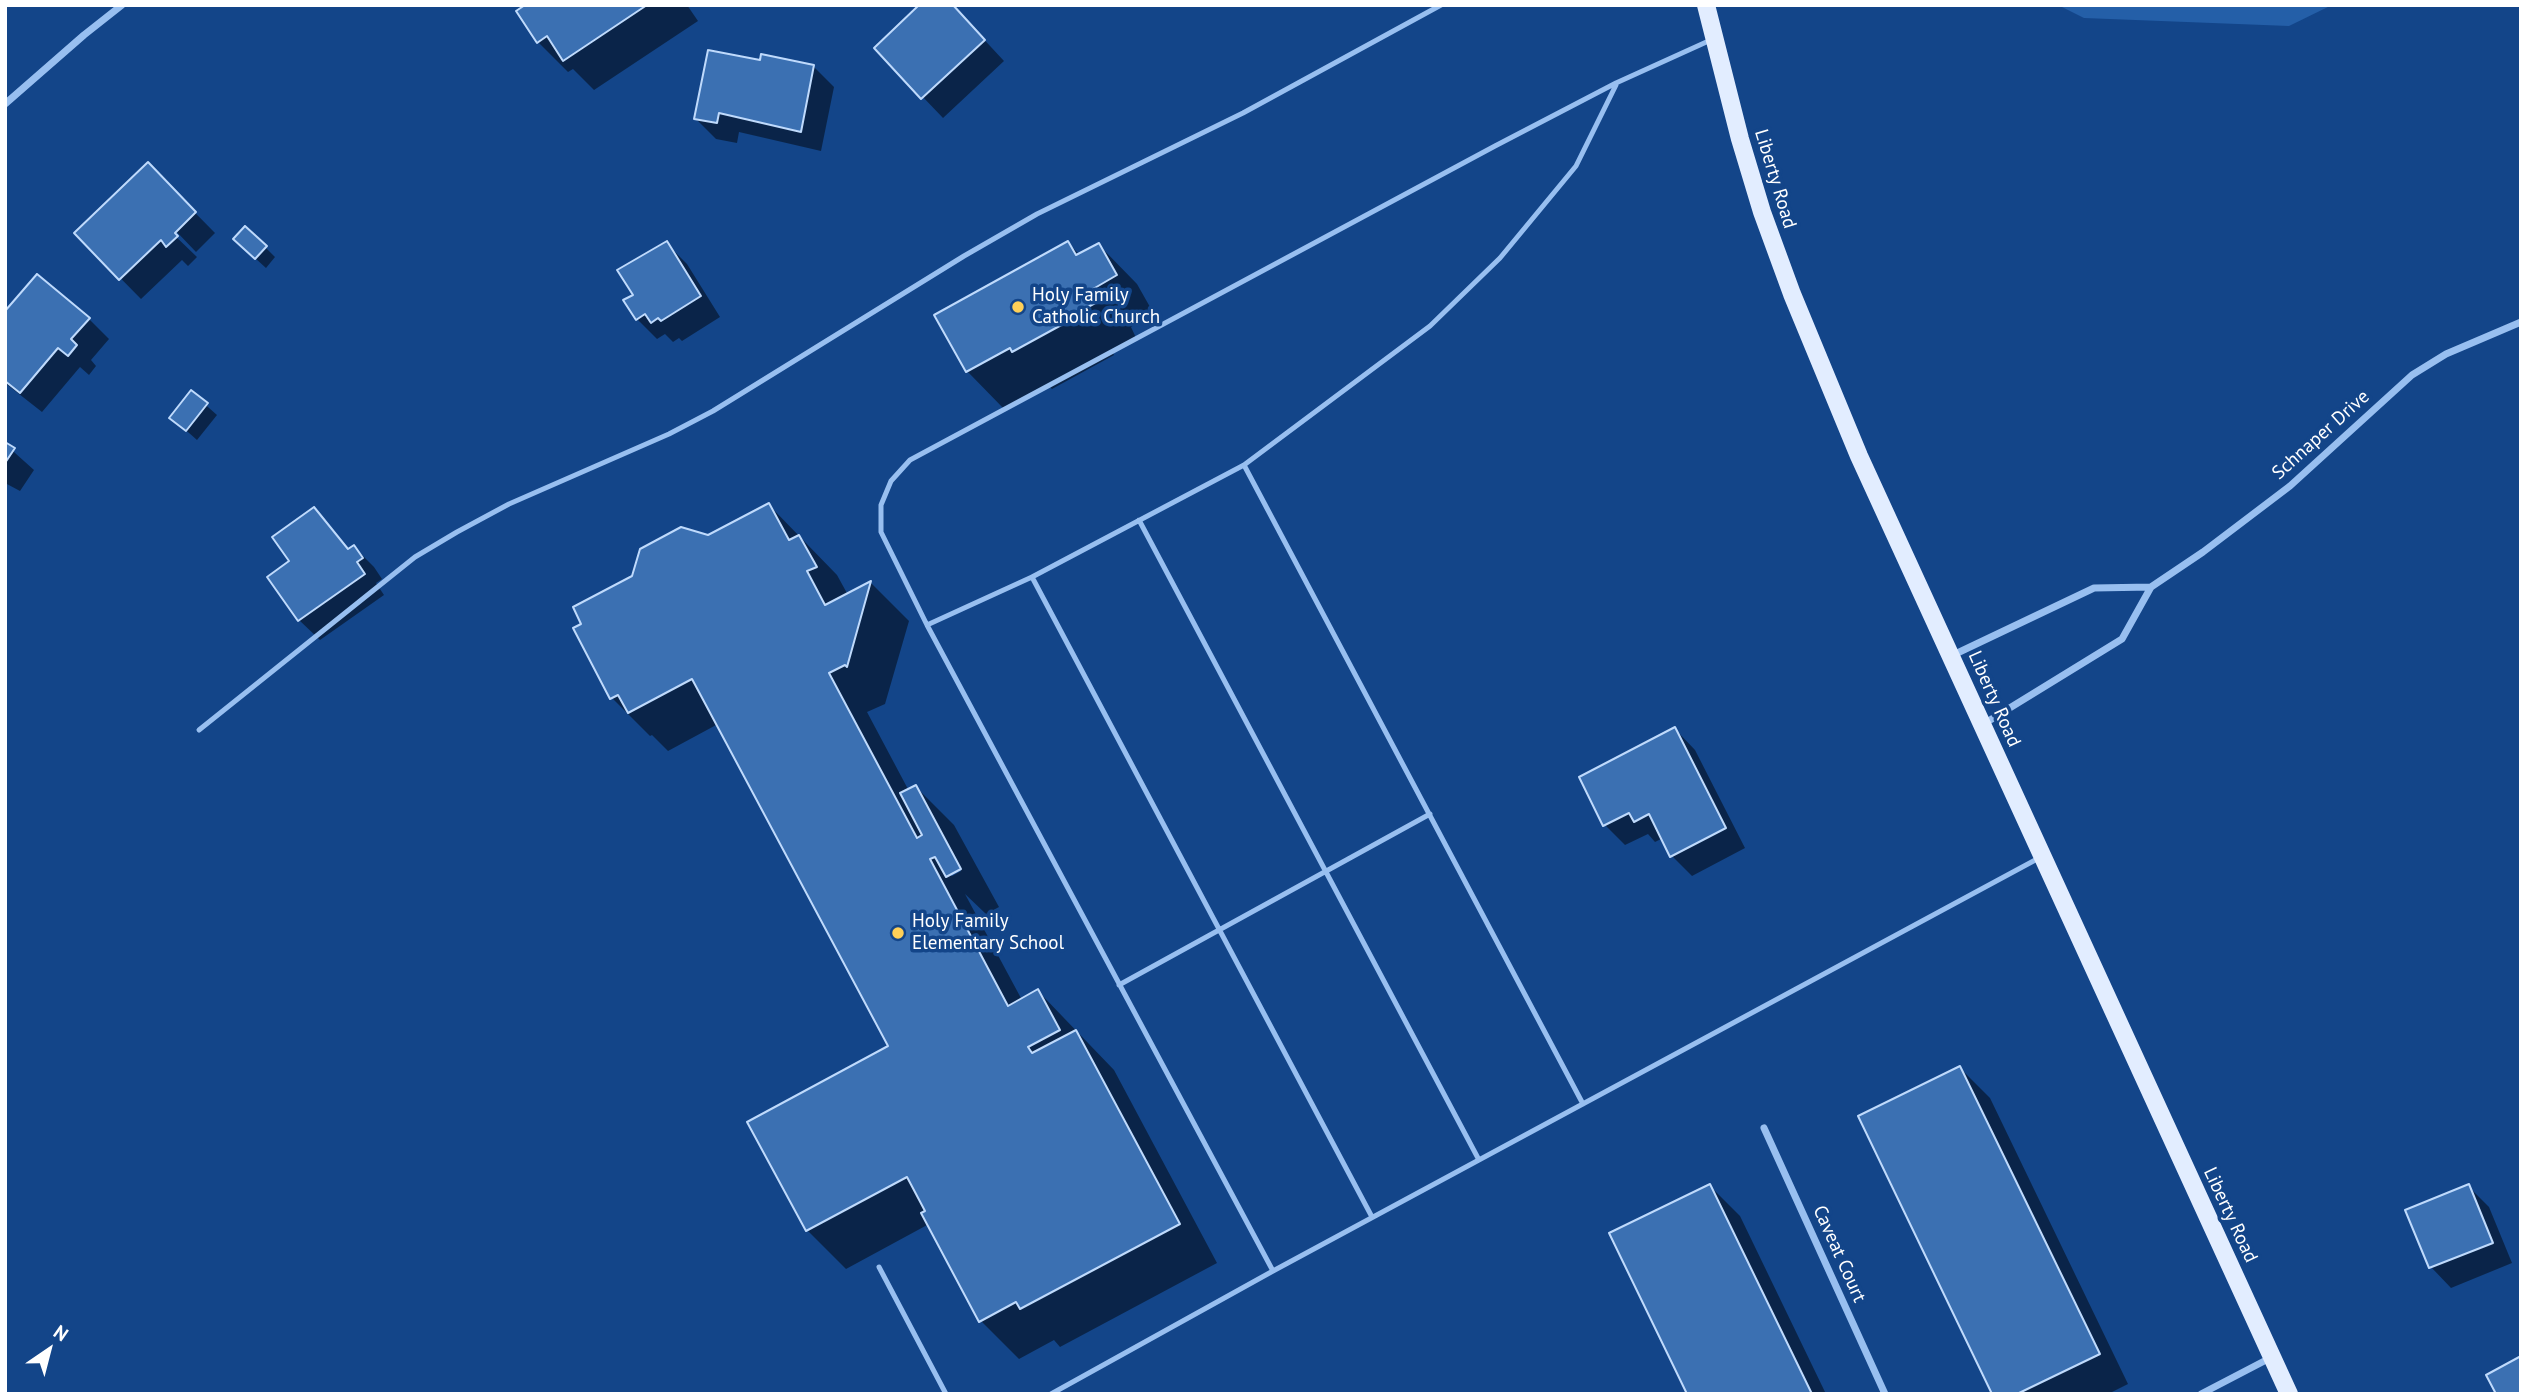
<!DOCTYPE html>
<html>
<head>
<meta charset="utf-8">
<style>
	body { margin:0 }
	#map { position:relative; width:2526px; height:1399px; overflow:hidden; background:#134589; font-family:"PT Sans",sans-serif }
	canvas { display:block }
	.frame { position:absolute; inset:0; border:7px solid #fff; pointer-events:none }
	.north { position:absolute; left:14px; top:1315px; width:70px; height:70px; -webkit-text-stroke:5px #134589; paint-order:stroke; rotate:35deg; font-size:19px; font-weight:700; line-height:28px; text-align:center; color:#fff }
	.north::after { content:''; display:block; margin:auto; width:24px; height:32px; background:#fff; clip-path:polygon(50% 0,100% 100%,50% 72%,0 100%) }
</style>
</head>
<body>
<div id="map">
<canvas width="2526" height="1399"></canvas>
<div class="frame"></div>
<div class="north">N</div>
</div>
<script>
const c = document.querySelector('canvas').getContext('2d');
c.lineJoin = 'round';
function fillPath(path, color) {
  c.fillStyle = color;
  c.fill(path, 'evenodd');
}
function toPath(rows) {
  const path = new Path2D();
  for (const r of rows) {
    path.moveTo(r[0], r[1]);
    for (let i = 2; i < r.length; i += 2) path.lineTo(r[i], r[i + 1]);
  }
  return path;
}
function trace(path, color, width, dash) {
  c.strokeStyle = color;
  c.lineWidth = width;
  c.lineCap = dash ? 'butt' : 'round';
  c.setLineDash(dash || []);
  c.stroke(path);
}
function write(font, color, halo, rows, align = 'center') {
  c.font = font + ' "PT Sans",sans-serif';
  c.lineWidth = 7;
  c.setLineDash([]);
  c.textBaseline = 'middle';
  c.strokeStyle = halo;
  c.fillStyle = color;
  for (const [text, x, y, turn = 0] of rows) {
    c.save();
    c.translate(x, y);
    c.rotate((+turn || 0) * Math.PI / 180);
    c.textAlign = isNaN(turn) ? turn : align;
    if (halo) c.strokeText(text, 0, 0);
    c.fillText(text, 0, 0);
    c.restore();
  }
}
fillPath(toPath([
	[2058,5,2332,5,2289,26,2084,18]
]), '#245fa8');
fillPath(toPath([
	[528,5,687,5,698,21,594,90,573,69,568,72,538,42],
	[952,5,1004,61,943,118,876,48],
	[761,62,813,66,834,87,821,151,739,132,737,143,716,139,696,119],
	[148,165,215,233,196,252,173,228,170,231,197,257,188,266,182,260,141,299,76,233],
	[666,243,687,264,720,317,682,341,679,338,673,342,665,334,657,339,637,319,635,295],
	[1068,243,1080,255,1099,245,1137,284,1154,314,1131,327,1137,340,1113,353,1114,355,1052,389,1049,386,1005,410,967,371],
	[266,248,275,257,266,268,245,249],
	[5,314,89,319,109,339,91,360,96,366,89,375,80,367,42,412,5,383],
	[191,392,217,415,197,440,171,417],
	[5,444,34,470,20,491,5,483],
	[769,505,837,575,848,595,871,583,909,621,885,704,867,712,909,791,916,787,954,825,999,907,986,914,965,894,1022,1000,1038,991,1114,1070,1217,1263,1060,1347,1054,1340,1019,1359,981,1321,929,1224,846,1269,807,1230,749,1122,890,1047,718,724,668,751,652,735,650,736,612,698,709,537],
	[960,868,961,871,952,876,949,873],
	[314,509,350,550,354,547,374,567,382,579,376,583,384,595,320,640,299,620,292,562],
	[1675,729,1695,750,1745,848,1692,876,1672,856,1663,838,1655,842,1648,834,1625,845,1605,825],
	[1960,1068,1990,1098,2128,1384,2108,1394,1994,1394],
	[1710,1186,1740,1216,1826,1394,1689,1394],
	[2468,1186,2489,1207,2512,1263,2451,1288,2431,1267]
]), '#0007');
const building = toPath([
	[525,5,647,5,563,61,547,36,537,43,516,11,525,5],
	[919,5,953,5,985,40,921,99,874,48,919,5],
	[708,50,760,60,761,54,814,65,801,132,719,113,717,123,694,119,708,50],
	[148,162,196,212,175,233,178,236,166,247,161,240,119,280,74,233,148,162],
	[245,226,267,246,255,259,233,239,245,226],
	[667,241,701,296,661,321,658,318,651,323,645,314,636,320,623,300,633,295,617,270,667,241],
	[1068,241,1076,255,1099,243,1117,275,1093,289,1099,301,1075,314,1076,317,1012,352,1010,348,966,372,934,315,1068,241],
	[37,274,90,318,71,339,77,345,68,356,58,348,20,393,5,381,5,311,37,274],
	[191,390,208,403,186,431,169,418,191,390],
	[5,442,15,448,5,463,5,442],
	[769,503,789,540,799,535,817,567,807,571,825,605,871,581,847,667,845,665,829,673,917,838,922,835,900,793,916,785,961,869,946,877,935,857,930,859,1008,1006,1038,989,1060,1030,1028,1047,1032,1053,1076,1030,1180,1224,1020,1309,1016,1302,979,1322,921,1213,925,1211,907,1177,806,1231,747,1122,888,1046,692,679,628,713,618,695,610,699,573,628,581,624,573,607,632,576,640,549,681,527,708,535,769,503],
	[314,507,348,549,354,545,363,558,357,562,365,574,298,621,267,577,289,561,272,537,314,507],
	[1675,727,1726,828,1670,857,1649,814,1634,822,1629,813,1603,826,1579,777,1675,727],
	[1960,1066,2100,1354,2017,1394,1992,1394,1858,1116,1960,1066],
	[1710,1184,1812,1394,1687,1394,1609,1233,1710,1184],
	[2469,1184,2493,1243,2429,1268,2405,1210,2469,1184],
	[2521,1356,2521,1394,2496,1394,2486,1375,2521,1356]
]);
fillPath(building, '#3b70b2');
trace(building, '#bfdafc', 2);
trace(toPath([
	[1244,465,1430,326,1500,258,1576,166,1616,85],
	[1139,520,1479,1160],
	[927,625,1032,577],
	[199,730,415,557,457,532,509,504,669,434,713,411,964,256,1037,214,1243,113,1441,5],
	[1119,985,1430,814],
	[1372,1217,1032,577,1244,465,1583,1104],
	[879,1267,946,1394],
	[1273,1271,927,625,881,532,881,505,891,481,910,460,1495,146,1616,83,1713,39],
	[1051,1394,1273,1271,2039,858]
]), '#98bff0', 5);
trace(toPath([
	[5,104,84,35,122,5],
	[1951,656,2094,588,2151,587],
	[1982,725,2122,639,2151,587,2203,552,2290,486,2412,375,2446,354,2521,322],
	[1764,1128,1885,1394],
	[2201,1394,2272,1357]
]), '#98bff0', 7);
trace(toPath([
	[1706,5,1740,139,1762,212,1792,294,1859,456,2289,1394]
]), '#e2edff', 18);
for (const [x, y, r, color] of [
	[1018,307,7,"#ffd058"],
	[898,933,7,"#ffd058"]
]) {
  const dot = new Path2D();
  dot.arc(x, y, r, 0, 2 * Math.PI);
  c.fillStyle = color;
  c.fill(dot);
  trace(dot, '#134589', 2.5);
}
write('19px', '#fff', '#134589', [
	["Liberty Road",1775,179,73],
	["Schnaper Drive",2321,435,-42],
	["Liberty Road",1994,699,66],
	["Liberty Road",2230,1215,65],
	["Caveat Court",1839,1254,66]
]);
write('19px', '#fff', '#134589', [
	["Holy Family",1032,296],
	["Catholic Church",1032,318],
	["Holy Family",912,922],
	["Elementary School",912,944]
], 'left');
</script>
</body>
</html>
